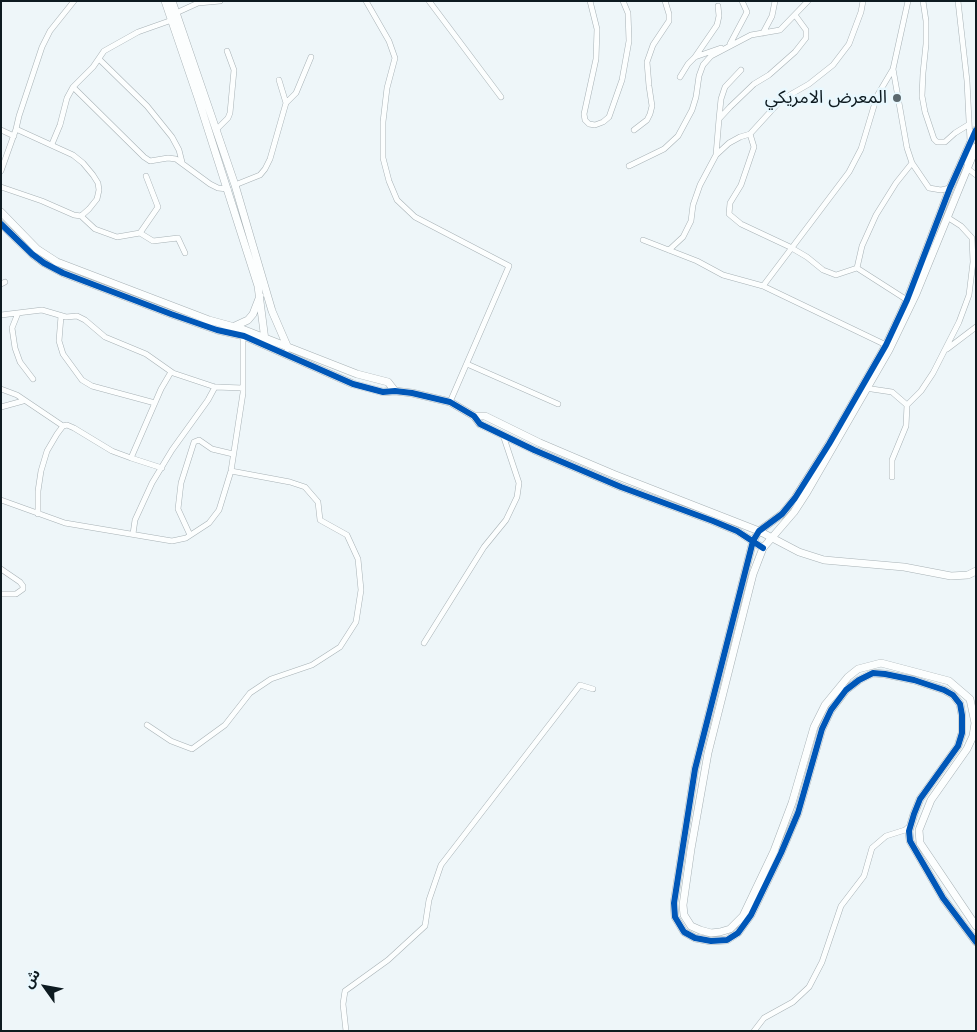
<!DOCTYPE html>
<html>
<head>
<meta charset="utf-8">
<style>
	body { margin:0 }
	#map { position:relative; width:977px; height:1032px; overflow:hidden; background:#eef6f9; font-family:"Fira Sans","Noto Sans Arabic",sans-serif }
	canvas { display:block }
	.frame { position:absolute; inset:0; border:2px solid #0e1b21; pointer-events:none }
	.north { position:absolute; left:20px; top:962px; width:50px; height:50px; -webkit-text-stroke:4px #e9f8fe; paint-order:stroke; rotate:302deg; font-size:14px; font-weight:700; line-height:20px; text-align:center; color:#0e1b21 }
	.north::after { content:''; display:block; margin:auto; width:18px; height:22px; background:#0e1b21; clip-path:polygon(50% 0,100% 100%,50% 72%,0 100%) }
</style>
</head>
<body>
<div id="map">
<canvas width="977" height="1032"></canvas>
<div class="frame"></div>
<div class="north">ش</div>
</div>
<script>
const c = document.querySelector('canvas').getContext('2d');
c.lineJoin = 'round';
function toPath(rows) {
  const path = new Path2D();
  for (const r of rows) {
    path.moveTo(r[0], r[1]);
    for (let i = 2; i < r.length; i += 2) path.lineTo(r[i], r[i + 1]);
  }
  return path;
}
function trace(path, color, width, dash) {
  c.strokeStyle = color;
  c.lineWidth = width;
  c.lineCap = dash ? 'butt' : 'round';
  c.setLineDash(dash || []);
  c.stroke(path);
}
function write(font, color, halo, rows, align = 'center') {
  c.font = font + ' "Fira Sans","Noto Sans Arabic",sans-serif';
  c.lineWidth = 5;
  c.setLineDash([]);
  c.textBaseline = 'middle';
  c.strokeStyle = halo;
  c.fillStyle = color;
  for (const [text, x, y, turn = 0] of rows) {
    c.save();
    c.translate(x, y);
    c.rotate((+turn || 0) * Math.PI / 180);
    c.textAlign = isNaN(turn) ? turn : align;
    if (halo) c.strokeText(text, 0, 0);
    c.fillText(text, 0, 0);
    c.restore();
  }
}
const street = toPath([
	[366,1,389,41,395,58,387,88,383,122,383,158,389,181,397,200,415,217,509,266,450,402],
	[429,1,501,97],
	[590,1,597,29,596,59,584,114,585,120,589,124,595,125,603,122,609,117,622,80,629,41,628,13,623,1],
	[863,1,861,12,849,44,833,65,809,84,781,100,750,134,754,147,741,185,730,203,729,214,741,224,790,247,807,257,823,270,836,275,857,268,907,300],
	[908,1,893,69,907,148,912,163,929,188,941,190,950,188],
	[923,1,926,21,926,44,923,73,922,96,925,112,934,139,937,142,945,142,955,133,968,125],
	[958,1,967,81,970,141],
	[176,13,198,3,220,1],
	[763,33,772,16,775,1],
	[730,44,747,12,742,1],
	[695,57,717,25,719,16,718,6],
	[99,59,147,106,172,137,179,150,182,162],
	[680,77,688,64,695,57,721,48],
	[279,80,286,103],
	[73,87,144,157,150,161,168,158,176,159,210,184,218,188,228,189],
	[719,119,721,99,725,87,741,70],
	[1,130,14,136],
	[216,130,228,118,230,113,234,70,227,51],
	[634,130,647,120,650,114,652,106,649,86,647,62,653,45,669,21,669,14,665,1],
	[52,144,60,125,67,98,73,87,93,67,104,51,138,32,172,20],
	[969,150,967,168,976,175],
	[716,155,729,143,740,137,750,134],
	[629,166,664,149,678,136,692,110,696,97,699,76,703,65,711,56,751,35,780,30,808,1],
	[1,171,16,129,19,116,42,47,50,31,74,1],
	[235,185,260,175,265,169,270,159,286,103,296,93,311,57],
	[1,187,42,201,74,215,81,216,89,209,97,199,99,190,98,183,93,175,83,163,73,155,16,129],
	[81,216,95,229,117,237,140,233,158,207,146,176],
	[140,233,153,241,178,238,185,253],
	[643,240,697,261,723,275,763,286,886,345],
	[669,250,683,237,691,221,693,205,700,185,716,155,719,119,730,107,754,84,769,75,795,52,806,38,806,30,795,15],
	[857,268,862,246,876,215,896,183,912,163],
	[1,284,5,282],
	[763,286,849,172,861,149,877,96,893,69],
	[18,313,12,328,15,348,20,362,33,379],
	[1,315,42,310,66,317,77,316,85,320,105,337,146,354,173,373,215,387,243,388],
	[61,316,59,341,63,354,82,380,92,386,155,403],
	[947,349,976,327],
	[467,364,558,404],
	[865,388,892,392,907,405,906,426,892,460,892,477],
	[1,389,17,395,63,426],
	[907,405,921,391,933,373,959,322,969,295,973,262,972,238,961,226,947,217],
	[1,407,23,401],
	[162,468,131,458,161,389,171,372],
	[1,500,65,523,172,541,186,538,209,523,219,510,231,471,243,393,243,333],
	[38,514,38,491,41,471,47,451,57,434,63,426,67,425,74,428,112,451,131,458],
	[133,534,135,520,152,483,172,450,208,400,215,387],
	[190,535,178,509,181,483,194,442,199,440,212,449,233,454],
	[1,569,20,582,23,586,23,589,16,594,1,594],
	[424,643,484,547,506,520,517,497,519,483,503,435],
	[147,725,171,741,192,749,225,725,250,693,271,679,312,665,340,647,356,622,361,590,358,559,347,535,320,520,318,502,305,487,290,482,231,471],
	[346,1031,343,1004,345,991,388,960,425,926,429,900,441,865,580,685,593,689],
	[754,1031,764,1018,793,1002,809,987,822,962,841,906,864,876,872,848,886,836,905,830,910,826]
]);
const secondary = toPath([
	[165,1,198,98,258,286,265,340],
	[172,1,235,185,272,311,288,348],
	[976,130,950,188,907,300,886,345,829,444,795,498,782,514,759,531,753,541,695,769,674,903,675,917,684,932,695,938,711,941,727,940,738,933,751,915,781,853,798,813,822,729,831,710,846,690,859,680,873,673,885,674,914,680,944,690,953,695,960,704,962,715,962,733,958,746,920,799,914,814,909,831,910,841,928,872,943,898,976,942],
	[976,147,916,294,889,350,807,492,794,512,763,548,753,574,708,753,691,849,683,905,684,915,691,926,700,930,711,933,720,932,730,929,743,916,774,851,792,803,814,727,825,705,848,677,858,669,881,663,949,681,970,699,975,723,973,736,967,749,931,800,919,830,920,843,976,926],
	[1,212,37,249,57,262,209,320,242,329,357,374,388,382,395,391],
	[1,224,32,254,44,263,63,273,171,314,217,330,244,336,353,384,383,392,395,391,412,393,450,402,474,416,480,424,534,450,621,487,713,521,737,531,763,548],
	[235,326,248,320,253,314,260,296],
	[474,416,485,416,540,443,613,474,759,531,799,552,824,560,904,567,951,576,968,575,976,571]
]);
trace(street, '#a7b1b5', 6);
trace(secondary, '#a7b1b5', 8);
trace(street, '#fcfefe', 5);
trace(secondary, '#fcfefe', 7);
trace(toPath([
	[976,130,950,188,907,300,886,345,829,444,795,498,782,514,759,531,753,541,695,769,674,903,675,917,684,932,695,938,711,941,727,940,738,933,751,915,781,853,798,813,822,729,831,710,846,690,859,680,873,673,885,674,914,680,944,690,953,695,960,704,962,715,962,733,958,746,920,799,914,814,909,831,910,841,928,872,943,898,976,942],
	[1,224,32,254,44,263,63,273,171,314,217,330,244,336,353,384,383,392,395,391,412,393,450,402,474,416,480,424,534,450,621,487,713,521,737,531,763,548]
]), '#0057b8', 6);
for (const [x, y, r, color] of [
	[897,98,5,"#5c686d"]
]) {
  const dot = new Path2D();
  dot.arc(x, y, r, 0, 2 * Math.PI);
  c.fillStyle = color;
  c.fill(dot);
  trace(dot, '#e9f8fe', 2);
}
write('18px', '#0e1b21', '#e9f8fe', [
	["المعرض الامريكي",887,98]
], 'right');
</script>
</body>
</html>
